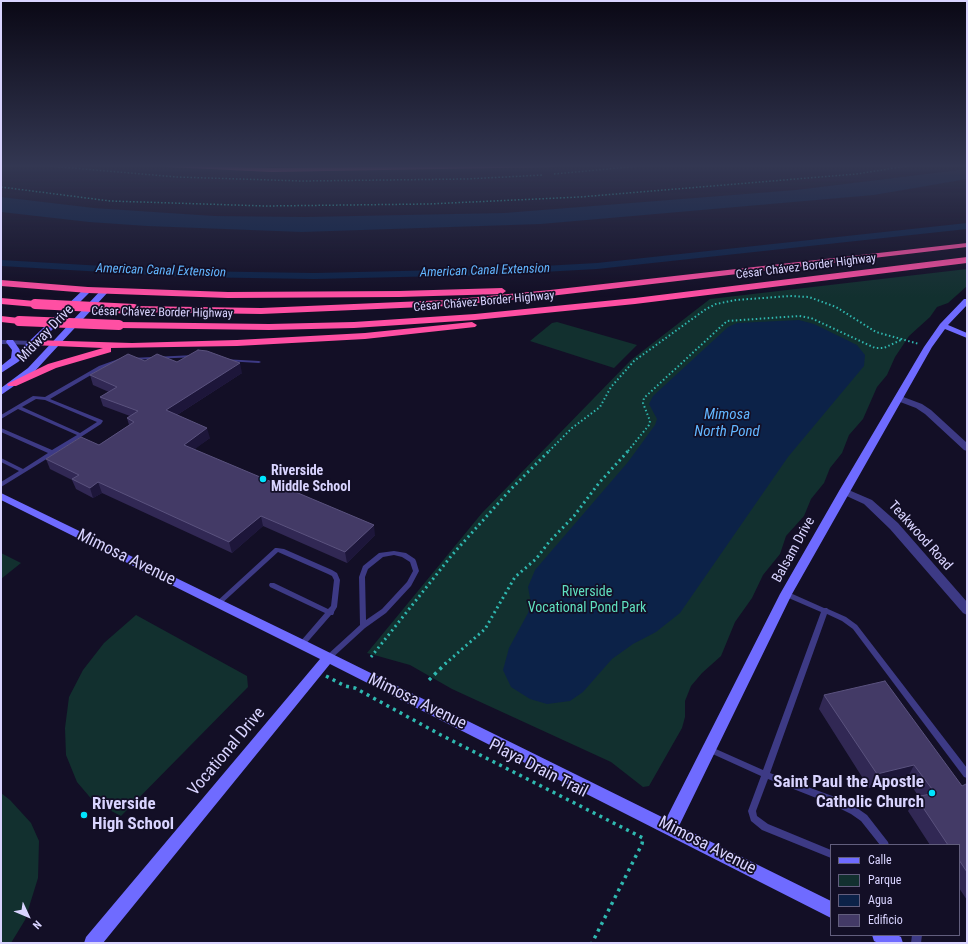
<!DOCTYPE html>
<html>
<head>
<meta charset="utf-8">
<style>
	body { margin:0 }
	#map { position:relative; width:968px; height:944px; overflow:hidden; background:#130f26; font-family:"Roboto Condensed",sans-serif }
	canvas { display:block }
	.frame { position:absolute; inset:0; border:2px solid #d9d4ff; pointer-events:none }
	.legend { position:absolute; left:830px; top:844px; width:130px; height:92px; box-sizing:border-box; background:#130f26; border:1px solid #625e7d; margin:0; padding:5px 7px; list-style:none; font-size:12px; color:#d9d4ff }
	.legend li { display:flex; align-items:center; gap:8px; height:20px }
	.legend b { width:20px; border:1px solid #625e7d }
	.north { position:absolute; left:8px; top:896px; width:40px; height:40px; -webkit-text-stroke:3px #130f26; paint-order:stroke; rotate:134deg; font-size:11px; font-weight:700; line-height:16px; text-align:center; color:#d9d4ff }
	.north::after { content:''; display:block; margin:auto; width:14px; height:18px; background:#d9d4ff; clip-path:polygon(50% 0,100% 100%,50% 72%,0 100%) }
</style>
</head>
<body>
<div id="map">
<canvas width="968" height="944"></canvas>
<div class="frame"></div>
<ul class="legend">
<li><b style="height:5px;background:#6f6bff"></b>Calle</li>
<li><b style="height:11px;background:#12302f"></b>Parque</li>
<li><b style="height:11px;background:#0c2248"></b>Agua</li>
<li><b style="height:11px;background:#433a66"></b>Edificio</li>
</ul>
<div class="north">N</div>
</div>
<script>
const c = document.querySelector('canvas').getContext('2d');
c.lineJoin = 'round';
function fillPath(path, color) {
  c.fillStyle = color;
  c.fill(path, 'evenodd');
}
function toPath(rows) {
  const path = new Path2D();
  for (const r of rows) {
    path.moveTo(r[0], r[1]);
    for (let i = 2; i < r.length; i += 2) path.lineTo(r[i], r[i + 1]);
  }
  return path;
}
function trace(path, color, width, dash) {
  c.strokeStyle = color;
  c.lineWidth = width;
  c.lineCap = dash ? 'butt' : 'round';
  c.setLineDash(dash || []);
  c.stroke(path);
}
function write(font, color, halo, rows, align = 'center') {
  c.font = font + ' "Roboto Condensed",sans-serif';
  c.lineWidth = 3.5;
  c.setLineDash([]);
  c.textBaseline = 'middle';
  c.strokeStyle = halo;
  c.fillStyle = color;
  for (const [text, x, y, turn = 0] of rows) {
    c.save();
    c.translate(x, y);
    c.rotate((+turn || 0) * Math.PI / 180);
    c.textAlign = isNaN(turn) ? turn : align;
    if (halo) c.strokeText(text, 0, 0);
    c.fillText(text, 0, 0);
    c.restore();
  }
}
fillPath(toPath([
	[967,269,967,286,948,303,937,307,930,317,909,336,895,357,887,375,877,387,863,419,849,435,842,453,830,468,824,483,811,499,804,516,786,536,780,554,763,575,752,598,735,622,721,656,702,673,691,686,685,701,685,717,682,728,649,786,643,787,611,762,452,689,410,665,367,653,482,513,631,360,710,299],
	[557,322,637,345,614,368,530,341,552,323],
	[1,553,21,563,1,579],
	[136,615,247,676,248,687,121,816,94,802,77,782,66,755,65,728,69,697,83,670,104,643],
	[1,793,10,800,31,823,39,841,38,878,25,920,11,943,1,943]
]), '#12302f');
fillPath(toPath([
	[967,169,967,179,874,195,541,224,302,232,147,226,89,222,1,212,1,197,94,208,214,216,305,217,504,213,796,190],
	[799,320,814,324,857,345,865,355,864,366,788,457,680,613,656,632,633,644,612,659,583,692,570,701,547,704,530,699,511,687,503,670,509,648,528,613,531,603,528,587,535,570,628,462,655,425,657,419,649,404,653,396,728,327,737,323]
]), '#0c2248');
fillPath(toPath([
	[967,223,967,229,597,269,488,275,314,279,189,277,1,266,1,260,189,271,314,273,488,269,597,263,967,223]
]), '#0c2248');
trace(toPath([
	[37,165,177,177,302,181,466,179,543,175],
	[554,174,651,165],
	[1,187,110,201,266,206,428,204,580,197,856,174,914,165]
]), '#2fb8b0', 1.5, [1.5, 2]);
trace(toPath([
	[549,451,572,428,600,407,611,387,634,361,706,309,716,304,736,300,790,296,809,297,836,307,876,332,919,344],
	[628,451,649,425,650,421,643,403,644,398,727,321,799,316,811,318,875,348,884,348,903,339]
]), '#2fb8b0', 2, [1.5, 2.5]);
trace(toPath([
	[371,657,452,555,511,489,550,450],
	[445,664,485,629,515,577,536,559,549,542,574,516,599,483,629,450]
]), '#2fb8b0', 3, [2, 3.5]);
trace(toPath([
	[326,676,345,686,355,688,441,735,643,838,642,844,592,943],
	[429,680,446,663]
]), '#2fb8b0', 3.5, [3, 4.5]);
fillPath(toPath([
	[195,355,197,356,197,357,131,360,129,359,131,358,195,355],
	[121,358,123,358,125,359,103,368,50,399,102,420,103,421,101,424,56,453,55,454,53,455,1,487,1,482,19,471,1,462,1,458,23,469,48,453,1,432,1,428,52,450,77,435,18,409,1,419,1,415,33,396,45,397,99,366,121,358],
	[36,399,45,400,97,422,80,433,22,407,36,399],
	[223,359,259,361,261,362,259,363,225,361,223,361,223,359],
	[275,548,277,548,284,549,332,570,337,573,340,580,337,607,334,612,334,613,333,615,331,615,304,646,302,647,300,646,299,644,300,642,325,613,270,587,269,585,270,583,274,583,328,609,331,606,334,580,332,576,328,574,278,552,220,605,216,605,215,603,275,548],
	[394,551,406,553,415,559,416,561,419,571,411,586,386,613,365,628,330,660,328,661,326,660,325,658,326,656,360,625,359,577,363,566,379,553,394,551],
	[394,555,402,557,410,562,413,571,407,582,382,609,366,620,365,577,368,569,383,557,394,555],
	[784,592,788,592,824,608,827,608,828,609,846,617,857,625,967,768,967,778,964,777,853,629,842,621,827,614,770,773,835,797,857,808,867,815,888,842,889,845,880,845,861,821,851,814,829,803,768,779,756,811,757,816,768,824,831,850,831,858,762,830,751,821,748,811,761,776,706,751,705,749,706,747,709,746,763,770,821,612,784,596,783,594,784,592],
	[912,935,922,935,921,943,911,943,912,935]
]), '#3d3a85');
fillPath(toPath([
	[1,340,34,341,38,343,34,345,1,344,1,340],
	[898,395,922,404,931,410,967,443,967,451,964,450,925,414,916,408,895,400,894,398,898,395],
	[844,488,872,500,898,523,967,602,967,615,963,613,890,529,864,504,840,493,839,491,844,488]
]), '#3d3a85');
fillPath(toPath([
	[85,288,88,288,92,290,37,345,18,362,1,373,1,366,11,358,12,350,6,342,7,340,13,340,20,350,85,288],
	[102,289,105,289,109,291,34,372,1,395,1,388,28,368,102,289],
	[964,299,967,299,967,305,948,325,967,333,967,338,945,329,932,347,792,594,679,826,831,901,831,918,330,664,103,943,84,943,86,937,320,659,1,500,1,493,306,641,666,819,780,594,839,491,924,347,940,324,964,299],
	[872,935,897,935,901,937,903,943,878,943,874,941,872,935]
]), '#6f6bff');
fillPath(toPath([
	[164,165,272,168,556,165,553,167,272,172,167,167,164,165],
	[967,243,967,247,550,296,447,306,261,314,134,312,129,309,134,306,261,308,447,300,550,290,967,243],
	[967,257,967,263,635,304,475,320,354,328,269,330,119,328,114,325,119,322,269,324,354,322,475,314,635,298,967,257],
	[1,280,88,287,228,292,399,291,502,288,506,291,502,294,399,297,228,298,88,293,1,286,1,280],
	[1,298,35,301,40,304,35,307,1,304,1,298],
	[1,316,19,318,24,321,19,324,1,322,1,316],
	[472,322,477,325,475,327,365,339,237,346,111,348,111,352,56,368,16,386,8,386,7,384,48,364,103,348,31,345,29,343,34,340,132,343,237,340,365,333,472,322]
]), '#ff4fa3');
trace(toPath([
	[35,304,134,309],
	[19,321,119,325]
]), '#ff4fa3', 10);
fillPath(toPath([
	[145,361,177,362,242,373,177,415,210,438,194,449,375,535,347,563,263,526,232,553,102,493,93,498,76,489,72,480,50,469,46,459,99,445,129,425,127,418,130,416,103,406,100,397,109,392,93,385,90,375],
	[824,695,962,786,967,785,967,900,959,888,959,845,930,845,908,811,916,797,919,797,907,779,869,788,819,709]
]), '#312854');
fillPath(toPath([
	[240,363,242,373,169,420,166,410],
	[207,428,210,438,187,455,184,445],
	[98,482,102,493,93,498,90,488],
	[261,516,263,526,232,553,229,542],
	[374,525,375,535,347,563,345,552],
	[914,765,907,779,869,788,877,774]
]), '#1d163a');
const building = toPath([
	[198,350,207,351,240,363,166,410,207,428,184,445,374,525,345,552,261,516,229,542,98,482,90,488,72,479,79,475,46,459,81,437,99,445,134,422,127,418,138,411,100,397,117,387,90,375,128,354,145,361,157,354,177,362,198,350],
	[885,681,962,786,966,784,967,785,967,872,959,860,959,845,948,845,916,797,935,793,914,765,877,774,824,695,885,681]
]);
fillPath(building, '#433a66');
trace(building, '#5a527e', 1);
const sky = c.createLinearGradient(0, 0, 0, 297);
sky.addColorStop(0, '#0a0815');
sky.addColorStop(0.56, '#333752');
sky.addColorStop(1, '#33375200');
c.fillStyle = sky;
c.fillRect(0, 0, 968, 297);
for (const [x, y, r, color] of [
	[263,479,4,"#00e5ff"],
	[932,793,4,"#00e5ff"],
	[84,815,4,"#00e5ff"]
]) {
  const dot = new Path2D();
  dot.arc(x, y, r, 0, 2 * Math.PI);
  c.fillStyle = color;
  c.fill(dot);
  trace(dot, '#130f26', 1.5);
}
write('12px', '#d9d4ff', '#130f26', [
	["César Chávez Border Highway",806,267,-7],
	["César Chávez Border Highway",484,302,-5],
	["César Chávez Border Highway",162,313,1]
]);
write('italic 13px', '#62b6ff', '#130f26', [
	["American Canal Extension",161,271,2],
	["American Canal Extension",485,271,-2]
]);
write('14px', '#d9d4ff', '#130f26', [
	["Midway Drive",46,334,-46],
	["Teakwood Road",920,536,48],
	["Balsam Drive",794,550,-61]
]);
write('bold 14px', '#d9d4ff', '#130f26', [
	["Riverside",271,471],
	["Middle School",271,487]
], 'left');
write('14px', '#5fe0c0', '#130f26', [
	["Riverside",587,592],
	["Vocational Pond Park",587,608]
]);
write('italic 15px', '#62b6ff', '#130f26', [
	["Mimosa",727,415],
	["North Pond",727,432]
]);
write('17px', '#d9d4ff', '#130f26', [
	["Mimosa Avenue",126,558,26],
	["Mimosa Avenue",417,702,26],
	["Vocational Drive",227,752,-50],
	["Playa Drain Trail",538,769,27],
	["Mimosa Avenue",707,846,27]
]);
write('bold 17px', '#d9d4ff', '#130f26', [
	["Saint Paul the Apostle",924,783],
	["Catholic Church",924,803],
	["Riverside",92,805,"left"],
	["High School",92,825,"left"]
], 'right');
</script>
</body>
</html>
